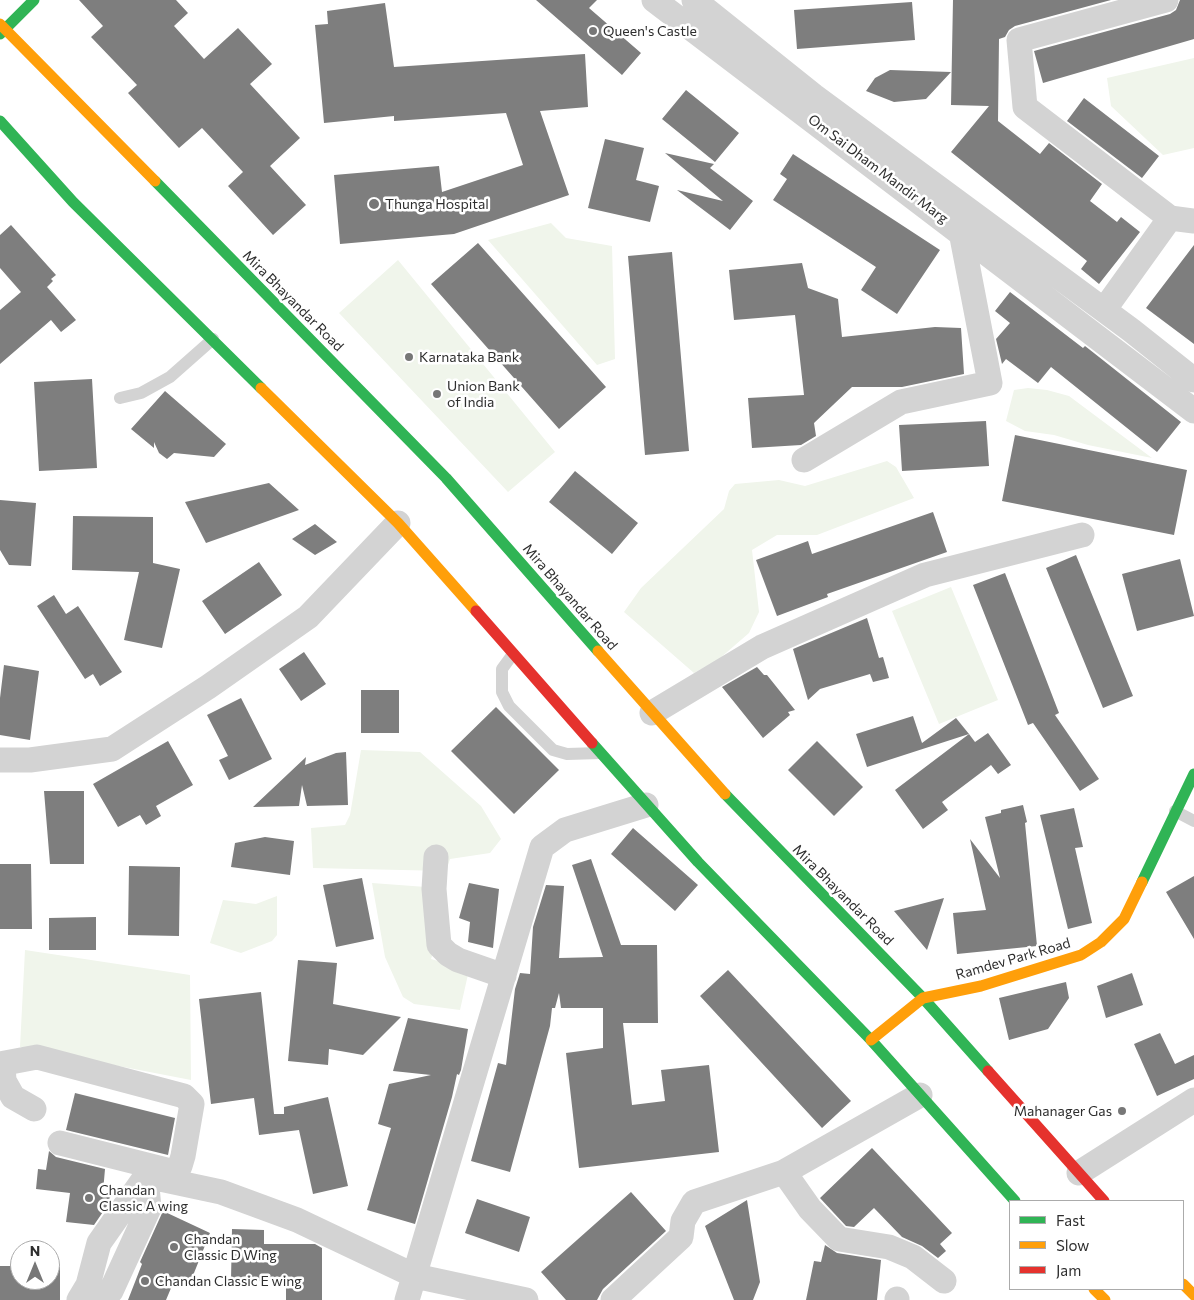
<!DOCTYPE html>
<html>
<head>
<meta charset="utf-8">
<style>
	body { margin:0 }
	#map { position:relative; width:1194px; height:1300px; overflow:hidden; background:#fff; font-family:Commissioner,sans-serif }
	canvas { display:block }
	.legend { position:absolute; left:1009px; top:1200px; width:175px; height:90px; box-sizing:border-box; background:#fff; border:1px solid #ababab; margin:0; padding:6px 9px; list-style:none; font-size:15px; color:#2e2e2e }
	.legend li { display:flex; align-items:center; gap:10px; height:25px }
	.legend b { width:25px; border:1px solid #ababab }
	.north { position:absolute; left:10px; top:1240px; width:50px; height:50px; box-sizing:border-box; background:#fff; border:1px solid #ababab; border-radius:50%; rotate:0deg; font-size:14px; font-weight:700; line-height:20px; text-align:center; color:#2e2e2e }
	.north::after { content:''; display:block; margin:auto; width:18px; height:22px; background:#777; clip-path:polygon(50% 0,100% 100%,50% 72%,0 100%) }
</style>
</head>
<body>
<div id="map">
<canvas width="1194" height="1300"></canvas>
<ul class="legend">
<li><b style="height:6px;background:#30b455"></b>Fast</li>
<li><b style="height:6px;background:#ff9f0a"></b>Slow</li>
<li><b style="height:6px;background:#e5322d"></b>Jam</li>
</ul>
<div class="north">N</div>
</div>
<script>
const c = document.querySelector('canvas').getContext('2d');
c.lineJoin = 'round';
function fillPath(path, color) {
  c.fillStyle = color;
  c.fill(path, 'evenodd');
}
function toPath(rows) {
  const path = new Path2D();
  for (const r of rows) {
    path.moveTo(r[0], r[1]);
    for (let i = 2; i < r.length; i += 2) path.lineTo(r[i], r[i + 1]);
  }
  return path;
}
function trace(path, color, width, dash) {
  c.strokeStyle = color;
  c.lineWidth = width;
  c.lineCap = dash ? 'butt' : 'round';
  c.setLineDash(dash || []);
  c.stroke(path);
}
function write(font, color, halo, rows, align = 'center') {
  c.font = font + ' Commissioner,sans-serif';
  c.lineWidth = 5;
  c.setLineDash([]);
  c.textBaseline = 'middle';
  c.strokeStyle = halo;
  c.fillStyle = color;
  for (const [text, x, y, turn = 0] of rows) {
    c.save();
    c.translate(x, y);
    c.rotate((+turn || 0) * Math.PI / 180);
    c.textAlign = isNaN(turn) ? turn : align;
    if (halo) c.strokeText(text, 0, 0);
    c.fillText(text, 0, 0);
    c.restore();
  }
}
fillPath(toPath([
	[1194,58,1194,148,1163,155,1111,106,1107,78],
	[551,223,566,238,612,246,615,359,597,365,488,240],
	[398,260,555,452,508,492,339,313],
	[1028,388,1047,390,1069,396,1152,458,1088,445,1054,435,1025,431,1006,421,1014,390],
	[887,461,896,467,914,498,817,535,777,535,752,550,759,612,749,633,719,659,694,673,624,612,641,588,724,509,729,491,735,484,779,480,805,486],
	[951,587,998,700,939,724,892,611],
	[361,750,420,752,481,806,501,839,490,853,450,859,446,871,313,868,311,828,345,825,350,815],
	[372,883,426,887,434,950,431,959,469,970,460,1010,414,1004,403,997,385,957],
	[277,896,277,935,272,941,241,953,210,943,223,900,256,904],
	[25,950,190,975,191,1080,20,1047]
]), '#f0f5eb');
fillPath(toPath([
	[79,0,176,0,188,13,174,26,204,59,238,28,272,64,250,84,300,138,270,166,306,205,273,235,228,186,243,172,202,128,179,148,128,93,137,85,91,37,103,26],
	[536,0,597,0,589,8,641,53,622,75],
	[953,0,1111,0,1015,26,1009,30,1005,37,999,39,998,121,1040,154,1049,143,1102,184,1090,201,1117,222,1121,217,1140,232,1099,284,1081,269,1087,261,951,152,989,106,951,105],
	[1180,0,1194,0,1194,39,1043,83,1034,51,1170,14,1176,10],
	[912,2,915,40,797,49,794,10],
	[385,3,394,67,585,54,588,107,540,111,569,195,454,234,340,244,334,175,439,166,442,192,523,165,506,113,394,121,394,116,324,123,315,25,328,24,327,11],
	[890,70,951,72,926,99,894,102,866,91,875,78],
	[686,90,739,133,715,162,662,119],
	[1084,98,1159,156,1142,178,1067,121],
	[605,139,644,148,636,180,659,186,650,222,588,208],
	[665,153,714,164,710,168,753,201,730,230,677,190,723,201],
	[793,154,940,250,897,314,861,290,876,267,773,200,787,179,780,174],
	[11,225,56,275,51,279,53,281,47,287,76,320,61,332,51,320,0,364,0,310,21,292,0,268,0,235],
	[478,243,606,387,559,429,431,284],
	[1194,245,1194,344,1146,308],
	[672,252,689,451,645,455,628,256],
	[802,263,808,288,838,299,842,337,935,327,961,328,964,374,902,387,852,387,814,423,816,436,801,445,752,448,748,398,804,395,795,315,734,320,729,270],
	[1010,292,1083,348,1085,346,1099,357,1181,422,1157,452,1051,367,1038,383,1006,359,1002,364,996,339,1010,323,995,311],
	[92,379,97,468,39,471,34,382],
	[165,391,226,444,214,457,174,453,167,459,159,453,154,442,154,448,131,429],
	[986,421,989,466,902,471,899,425],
	[1015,435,1187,470,1174,535,1002,501],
	[575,471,638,523,612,554,549,502],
	[269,483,299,510,206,543,185,502],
	[0,500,36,503,31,566,9,565,0,550],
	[933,512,947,552,827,594,828,597,777,616,756,560,808,541,812,554],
	[73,516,153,517,153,563,180,569,162,648,124,640,139,572,72,570],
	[315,524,337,542,315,555,292,539],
	[1076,555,1133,696,1103,708,1046,568],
	[1180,559,1194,616,1137,631,1122,574],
	[259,562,282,595,225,634,202,601],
	[1005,573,1059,713,1055,715,1099,779,1080,791,1033,723,1028,725,973,585],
	[54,595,66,614,78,606,122,672,100,686,93,674,85,679,37,606],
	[867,618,879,658,883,657,889,678,873,682,870,674,820,689,808,700,793,649],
	[304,652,326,684,301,701,279,669],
	[4,665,39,671,30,740,0,735,0,698],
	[757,667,764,675,767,675,795,710,788,712,790,715,763,738,722,687],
	[361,690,399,690,399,733,361,733],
	[241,698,272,759,229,780,219,760,228,756,207,715],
	[496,707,559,770,514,814,451,751],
	[913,716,922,743,956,718,969,734,867,767,856,734],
	[988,733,1011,765,998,774,991,765,942,802,948,810,923,829,895,790,969,734,975,742],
	[168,741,193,785,156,806,161,816,146,825,140,815,118,827,93,784],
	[817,741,863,787,834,816,788,770],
	[346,752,348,805,307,806,302,785,299,806,253,807,306,757,305,765,336,753],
	[44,791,84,791,84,864,50,864],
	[1023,805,1027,822,1025,823,1037,946,957,954,953,913,986,910,970,839,1000,878,985,817,1001,813,1001,810],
	[1074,808,1083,847,1075,848,1092,923,1068,929,1040,815],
	[633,828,698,885,675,911,611,854],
	[265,837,294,841,290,875,231,867,235,843],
	[591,859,621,945,657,945,658,1023,623,1023,632,1105,665,1101,661,1070,709,1065,719,1152,579,1168,566,1053,603,1048,603,1008,561,1008,559,993,555,1008,552,1008,550,1026,510,1172,471,1161,498,1063,506,1065,515,989,520,973,530,974,533,927,546,885,564,886,559,958,603,957,572,865],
	[0,864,31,864,32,929,0,929],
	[129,866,180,867,179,936,128,935],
	[1194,876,1194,939,1166,892],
	[362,878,374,939,336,947,323,885],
	[469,883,499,889,493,948,468,942,470,922,459,918],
	[944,898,927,950,894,911],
	[96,917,96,950,49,950,49,918],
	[298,960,337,963,333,1004,401,1017,363,1055,329,1049,328,1065,288,1061],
	[728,970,851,1101,822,1128,700,996],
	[1132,973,1143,1005,1106,1018,1097,986],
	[1066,982,1069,998,1048,1029,1009,1040,999,998],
	[261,992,274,1114,284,1114,284,1107,328,1097,348,1186,313,1194,299,1130,259,1135,254,1098,211,1104,199,999],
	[408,1018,468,1029,461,1070,459,1075,457,1074,452,1097,415,1224,367,1210,391,1128,378,1124,389,1084,431,1075,393,1071],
	[1160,1033,1175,1064,1194,1055,1194,1079,1157,1096,1134,1044],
	[75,1093,175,1118,168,1155,66,1130],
	[872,1148,952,1233,940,1244,946,1251,938,1258,922,1246,902,1237,874,1208,854,1227,846,1226,820,1198],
	[49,1151,56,1157,105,1169,103,1192,111,1193,109,1203,94,1225,66,1222,70,1193,36,1189,38,1169,46,1170],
	[631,1192,666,1231,603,1289,597,1300,566,1300,541,1272],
	[477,1199,530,1217,519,1252,465,1233],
	[747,1200,760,1282,753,1300,734,1300,705,1226],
	[163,1211,210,1233,188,1288,174,1281,166,1300,128,1300,142,1264,140,1262],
	[232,1229,264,1230,264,1244,315,1244,322,1248,322,1300,286,1300,286,1282,231,1280],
	[825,1245,837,1253,881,1260,877,1300,806,1300,814,1261,821,1262],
	[0,1266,20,1266,20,1280,50,1280,50,1267,60,1267,60,1300,0,1300]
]), '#7e7e7e');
trace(toPath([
	[120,398,141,393,170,377,213,339],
	[513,654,502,669,502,692,509,706,553,750,567,754,600,753],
	[1175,811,1194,821]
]), '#d3d3d3', 12);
trace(toPath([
	[654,0,1194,411],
	[694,0,814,96,1131,330,1194,380],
	[1166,0,1019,40,1025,107,1170,218,1194,221],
	[1104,310,1170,218],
	[804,460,901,402,990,383,961,232],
	[652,713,762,647,925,575,1082,535],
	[0,760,30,760,112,749,208,687,308,617,398,523],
	[436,857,434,889,439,945,448,954,458,960,504,976],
	[0,1064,37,1057,184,1096,192,1104,183,1156,180,1166,171,1171,60,1143],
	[3,1064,4,1081,13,1097,34,1109],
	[784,1172,810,1209,839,1239,889,1247,913,1257,944,1281],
	[1079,1173,1194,1100],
	[146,1176,221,1192,297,1220,415,1276,526,1300],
	[897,1299,897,1300],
	[79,1300,88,1285,99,1243,146,1176,149,1208,111,1291,96,1300],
	[407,1300,542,847,565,830,646,805],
	[613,1300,681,1237,683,1221,694,1202,784,1172,920,1095]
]), '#d3d3d3', 25);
trace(toPath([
	[0,34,34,0],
	[0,121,73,202,261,388],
	[155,181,446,478,598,651],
	[592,743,698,862,871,1040,1015,1201],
	[725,794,923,998,988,1071],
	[1142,882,1194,774]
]), '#30b455', 11);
trace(toPath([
	[0,24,155,181],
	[261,388,398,523,476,611],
	[598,651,725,794],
	[871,1040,923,998,981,986,1081,955,1101,942,1124,919,1142,882],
	[1183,1284,1194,1295],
	[1094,1289,1105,1300]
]), '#ff9f0a', 11);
trace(toPath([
	[476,611,592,743],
	[988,1071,1104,1201]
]), '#e5322d', 11);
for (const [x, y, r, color] of [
	[593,31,5,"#777"],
	[374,204,6,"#777"],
	[409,357,5,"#777"],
	[437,394,5,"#777"],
	[1122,1111,5,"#777"],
	[89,1198,5,"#777"],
	[174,1247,5,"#777"],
	[145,1281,5,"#777"]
]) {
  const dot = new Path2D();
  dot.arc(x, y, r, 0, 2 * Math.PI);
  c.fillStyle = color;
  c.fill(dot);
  trace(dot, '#fff', 2);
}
write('14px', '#2e2e2e', '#fff', [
	["Queen's Castle",603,31],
	["Thunga Hospital",385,204],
	["Karnataka Bank",419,357],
	["Union Bank",447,386],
	["of India",447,402],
	["Mahanager Gas",1112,1111,"right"],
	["Chandan",99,1190],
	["Classic A wing",99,1206],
	["Chandan",184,1239],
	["Classic D Wing",184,1255],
	["Chandan Classic E wing",155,1281]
], 'left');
write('14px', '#2e2e2e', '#fff', [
	["Om Sai Dham Mandir Marg",878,169,37],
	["Mira Bhayandar Road",293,301,45],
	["Mira Bhayandar Road",570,597,49],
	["Mira Bhayandar Road",843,895,45],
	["Ramdev Park Road",1013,959,-16]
]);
</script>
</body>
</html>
